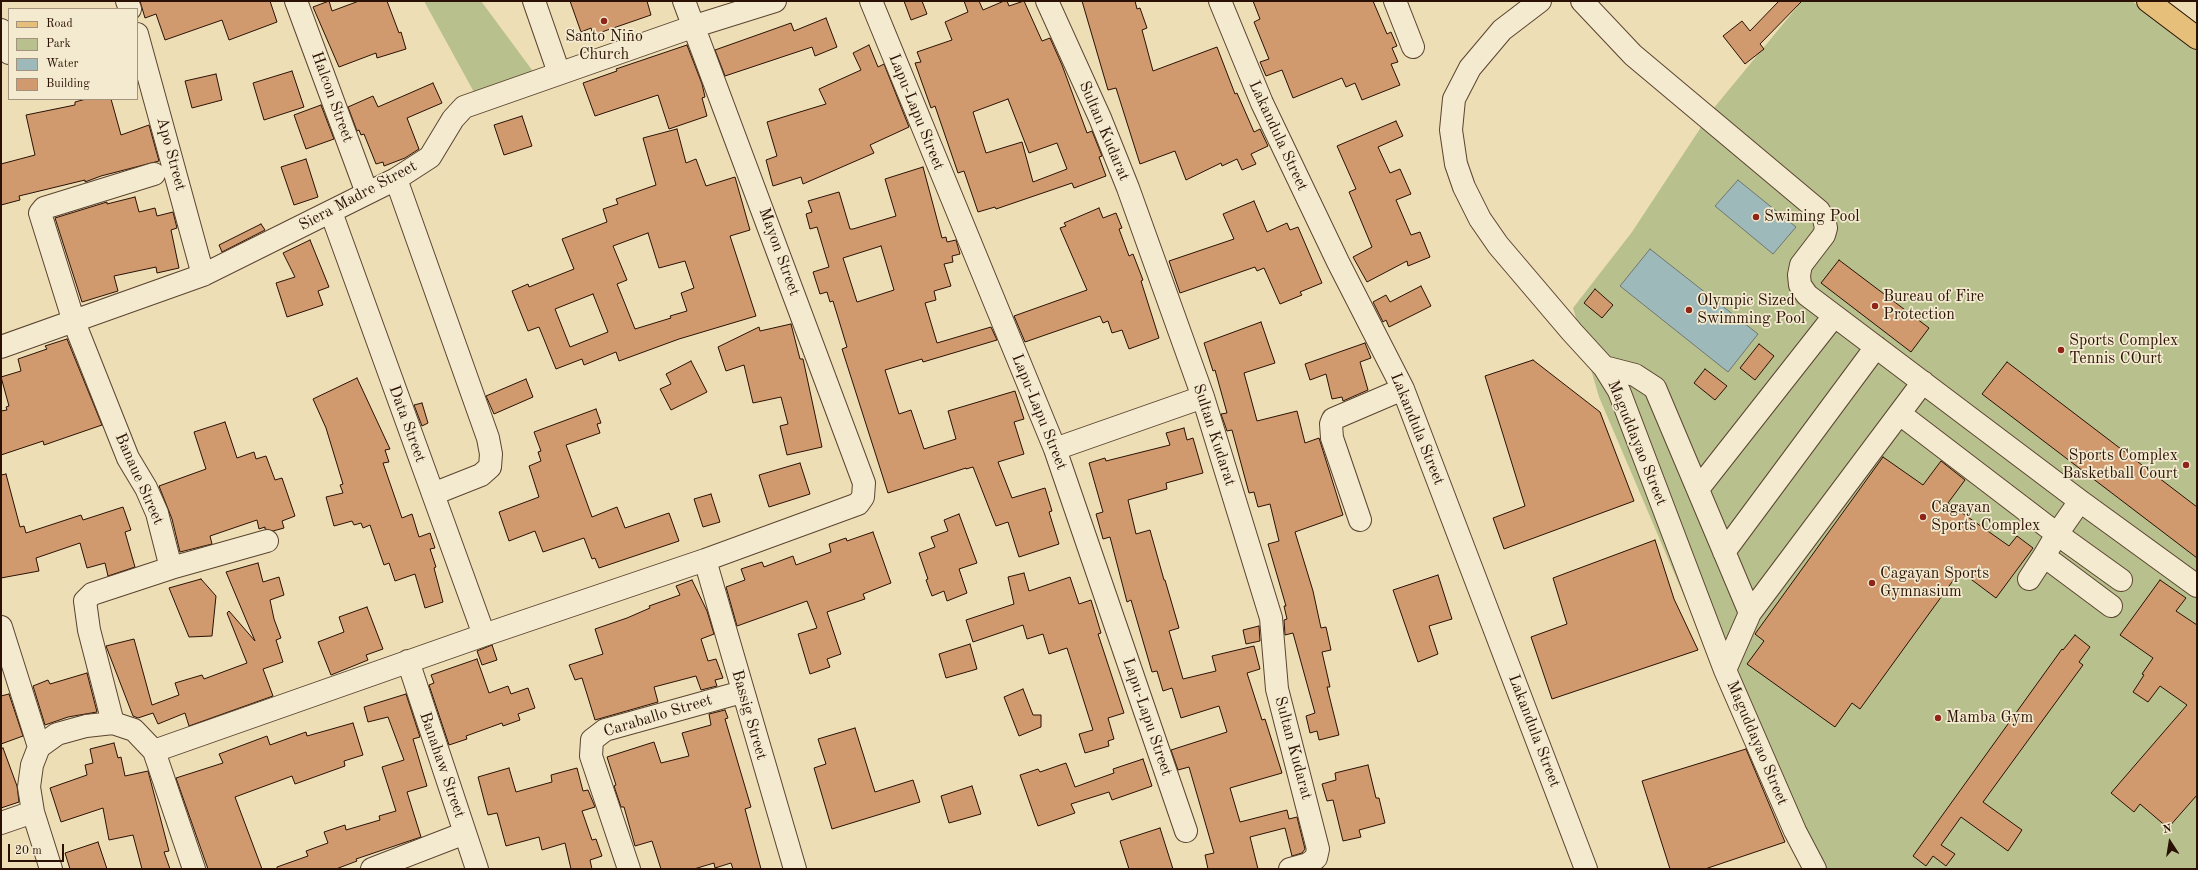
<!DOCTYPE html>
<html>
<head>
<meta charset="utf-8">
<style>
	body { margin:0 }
	#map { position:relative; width:2198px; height:870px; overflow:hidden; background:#eddeb5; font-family:"Old Standard TT",serif }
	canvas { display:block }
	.frame { position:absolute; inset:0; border:2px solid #2a1104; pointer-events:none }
	.legend { position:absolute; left:8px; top:8px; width:130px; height:92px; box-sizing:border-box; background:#f3eacf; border:1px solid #a3937e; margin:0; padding:5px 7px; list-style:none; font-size:12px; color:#2a1104 }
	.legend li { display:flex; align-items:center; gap:8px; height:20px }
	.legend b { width:20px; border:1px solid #a3937e }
	.north { position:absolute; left:2150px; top:822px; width:40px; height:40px; -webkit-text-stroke:3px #f3eacf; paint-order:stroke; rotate:348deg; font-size:11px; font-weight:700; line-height:16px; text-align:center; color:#2a1104 }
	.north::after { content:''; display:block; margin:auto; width:14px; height:18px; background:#2a1104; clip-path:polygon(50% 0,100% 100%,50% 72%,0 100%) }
	.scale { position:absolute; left:8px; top:844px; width:56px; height:18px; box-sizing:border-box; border:2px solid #2a1104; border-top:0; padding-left:5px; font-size:12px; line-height:14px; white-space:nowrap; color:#2a1104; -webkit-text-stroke:3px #f3eacf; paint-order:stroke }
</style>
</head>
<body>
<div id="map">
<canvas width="2198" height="870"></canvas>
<div class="frame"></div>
<ul class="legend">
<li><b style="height:5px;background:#e6bf7a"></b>Road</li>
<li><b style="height:11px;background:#b8c18e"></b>Park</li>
<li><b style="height:11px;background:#9eb9b9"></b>Water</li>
<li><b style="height:11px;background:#d09a6e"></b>Building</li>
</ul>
<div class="north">N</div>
<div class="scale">20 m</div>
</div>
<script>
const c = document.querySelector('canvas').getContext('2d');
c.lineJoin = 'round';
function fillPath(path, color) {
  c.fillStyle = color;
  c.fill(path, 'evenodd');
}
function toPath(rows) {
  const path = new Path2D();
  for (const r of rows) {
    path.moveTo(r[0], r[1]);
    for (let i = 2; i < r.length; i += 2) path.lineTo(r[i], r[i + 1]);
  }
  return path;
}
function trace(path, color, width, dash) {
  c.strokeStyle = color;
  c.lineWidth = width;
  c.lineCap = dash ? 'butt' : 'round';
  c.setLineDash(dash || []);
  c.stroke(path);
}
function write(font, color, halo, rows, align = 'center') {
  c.font = font + ' "Old Standard TT",serif';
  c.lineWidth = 3.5;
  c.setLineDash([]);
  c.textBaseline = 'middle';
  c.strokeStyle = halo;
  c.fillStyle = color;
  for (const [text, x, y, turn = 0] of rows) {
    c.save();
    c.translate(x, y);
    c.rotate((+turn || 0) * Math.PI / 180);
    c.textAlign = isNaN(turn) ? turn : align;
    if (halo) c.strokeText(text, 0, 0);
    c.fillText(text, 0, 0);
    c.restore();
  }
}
fillPath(toPath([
	[424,1,481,1,535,74,475,94],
	[1802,1,2132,1,2197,48,2197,869,1806,869,1701,636,1599,397,1573,308,1632,232,1713,109]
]), '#b8c18e');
const water = toPath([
	[1738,180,1796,227,1773,254,1715,206,1738,180],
	[1650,249,1758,334,1728,372,1620,286,1650,249]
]);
fillPath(water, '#9eb9b9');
trace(water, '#707671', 1);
const building = toPath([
	[140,1,270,1,277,22,229,40,222,20,165,40,156,14,145,18,140,1],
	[329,1,332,11,359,1,387,1,399,33,401,32,406,49,377,58,376,53,339,67,313,7,329,1],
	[570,1,647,1,651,15,593,35,591,28,581,32,570,1],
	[904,1,922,1,927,14,911,20,904,1],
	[964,1,979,1,983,10,1004,1,1007,1,1009,6,1024,1,1042,41,1050,38,1062,65,1087,133,1092,131,1102,156,1099,157,1106,176,1074,188,1072,183,996,209,995,207,978,212,964,171,958,173,935,106,931,108,915,63,921,62,917,52,952,40,945,22,968,12,964,1],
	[1008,99,1029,153,1057,143,1067,169,1033,182,1022,142,986,153,973,112,1008,99],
	[1082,1,1135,1,1137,9,1140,8,1147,28,1142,30,1153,71,1217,47,1235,94,1237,93,1254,132,1260,129,1268,146,1251,154,1256,164,1242,170,1237,159,1222,166,1221,163,1186,180,1175,151,1140,164,1116,88,1108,90,1082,1],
	[1253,1,1373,1,1387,34,1391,32,1397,46,1392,48,1398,62,1391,64,1400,85,1362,100,1355,83,1346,87,1342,78,1293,98,1282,70,1266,76,1260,62,1269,59,1254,22,1260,19,1253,1],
	[1779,1,1802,1,1760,44,1764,49,1745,64,1723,36,1742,21,1750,31,1779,1],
	[826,18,837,47,815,56,812,47,725,76,715,50,791,23,794,31,826,18],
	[687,45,702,84,705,97,702,98,707,116,669,129,658,95,595,116,583,83,617,71,616,69,687,45],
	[869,45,878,67,884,64,909,127,870,145,874,153,803,184,801,177,773,186,766,160,777,156,767,122,826,104,819,89,861,70,853,53,869,45],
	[292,71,304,107,264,120,253,83,292,71],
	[216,74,222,100,192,108,185,81,216,74],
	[433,83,442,103,407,118,419,149,405,158,384,166,383,162,376,164,364,134,361,135,359,130,357,131,348,107,373,96,378,107,433,83],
	[86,99,111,99,121,135,149,125,159,161,101,176,85,182,85,180,19,196,20,200,1,205,1,164,35,155,26,115,75,105,75,102,86,99],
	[321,105,334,139,306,149,294,115,321,105],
	[522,116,532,146,504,155,494,125,522,116],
	[1396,121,1403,136,1378,147,1390,173,1400,169,1411,194,1396,200,1411,235,1420,232,1430,257,1408,266,1407,261,1367,282,1353,257,1372,247,1349,192,1356,189,1337,146,1396,121],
	[677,129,686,163,696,159,706,186,735,177,750,230,730,236,756,316,679,339,619,361,616,352,584,365,582,359,556,369,539,327,528,331,512,291,528,284,529,287,574,269,562,239,607,222,603,209,618,204,616,199,656,185,643,138,677,129],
	[648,233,659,268,685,261,694,288,681,293,687,311,670,316,671,318,635,329,617,284,627,280,613,246,648,233],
	[593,294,608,332,570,347,555,309,593,294],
	[306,159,318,197,294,205,281,167,306,159],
	[923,167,942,238,946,237,947,242,956,240,960,254,952,256,953,262,944,264,951,286,934,291,936,300,925,303,937,343,991,327,997,340,923,362,922,359,885,370,899,414,911,410,924,449,956,439,948,411,1015,391,1024,419,1014,422,1024,454,998,462,1012,498,1045,488,1052,511,1049,512,1059,544,1019,557,1008,522,996,526,973,467,966,469,966,468,888,493,842,349,847,347,833,301,830,302,827,292,820,294,813,272,829,267,817,227,810,229,806,214,812,212,808,201,839,192,850,229,853,229,896,216,885,179,923,167],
	[881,246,894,290,857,302,843,258,881,246],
	[135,197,139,212,155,208,157,216,173,212,177,228,171,230,179,268,157,273,156,267,114,276,118,291,82,302,55,218,107,202,107,204,135,197],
	[1254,201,1267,232,1287,223,1290,230,1298,227,1322,283,1300,292,1302,295,1280,304,1264,268,1257,271,1255,267,1180,293,1169,261,1234,239,1223,214,1254,201],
	[1099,208,1103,218,1116,213,1122,228,1119,229,1129,256,1133,254,1143,280,1141,281,1159,338,1129,349,1122,330,1112,333,1108,321,1103,323,1100,316,1025,342,1014,316,1087,290,1060,228,1066,226,1064,223,1099,208],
	[261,224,265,230,222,252,219,245,261,224],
	[310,240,329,287,318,291,323,305,287,317,276,283,295,277,283,253,310,240],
	[1839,260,1929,328,1911,352,1821,283,1839,260],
	[1421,286,1431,306,1389,327,1386,320,1383,322,1373,302,1386,295,1390,302,1421,286],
	[1595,289,1613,305,1602,318,1584,303,1595,289],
	[1261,322,1275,363,1244,373,1257,421,1297,411,1305,443,1319,438,1343,515,1295,532,1313,591,1321,628,1326,627,1331,650,1322,652,1330,687,1327,687,1339,735,1319,740,1317,731,1310,733,1306,716,1315,713,1293,633,1285,635,1284,620,1287,619,1284,606,1286,606,1268,544,1279,541,1270,504,1258,507,1254,492,1249,493,1232,430,1227,431,1221,414,1227,413,1215,370,1213,371,1204,343,1261,322],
	[791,324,800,359,803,359,822,447,787,455,780,426,788,424,781,397,753,403,744,365,726,371,718,347,759,327,760,331,791,324],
	[67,339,102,425,44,445,43,441,1,455,1,411,7,410,6,407,9,406,1,377,21,371,18,359,47,349,45,346,67,339],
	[1365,343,1371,358,1360,362,1368,390,1343,401,1342,397,1332,399,1326,374,1310,380,1305,364,1365,343],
	[1759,344,1774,356,1755,380,1740,368,1759,344],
	[1533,360,1600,412,1634,501,1504,549,1493,518,1525,506,1485,376,1533,360],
	[691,361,707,392,671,410,660,389,671,384,666,374,691,361],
	[2007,362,2197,507,2197,558,1982,394,2007,362],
	[1705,369,1727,386,1715,400,1694,383,1705,369],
	[357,378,390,449,385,450,389,462,383,463,402,518,412,514,419,537,430,533,435,548,430,549,436,567,434,568,443,602,425,608,415,574,395,581,389,563,384,565,370,525,363,528,361,523,354,525,352,521,334,526,326,497,343,493,340,485,343,484,326,428,313,399,357,378],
	[526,379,533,397,494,414,486,396,526,379],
	[422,403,428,423,422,426,414,405,422,403],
	[596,409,601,423,597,424,600,433,566,445,592,517,617,507,625,528,669,513,679,541,599,568,595,558,592,559,584,538,543,552,535,531,509,541,499,512,539,497,529,466,541,461,538,452,541,451,534,432,596,409],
	[225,422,237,458,254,452,256,459,266,456,275,480,282,478,295,516,282,521,284,528,273,531,265,529,265,527,259,529,257,520,210,536,212,544,180,552,172,519,159,486,206,469,194,432,225,422],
	[1184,428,1187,440,1193,438,1203,473,1166,483,1167,489,1128,500,1136,534,1150,530,1164,580,1165,580,1179,628,1169,631,1183,679,1216,671,1212,656,1254,646,1260,669,1247,673,1262,720,1265,719,1282,773,1230,788,1240,822,1287,810,1289,819,1297,817,1305,849,1302,853,1292,856,1285,828,1250,837,1258,869,1208,869,1205,855,1214,853,1189,767,1178,770,1171,750,1227,732,1219,706,1181,718,1172,688,1163,691,1157,671,1152,672,1131,600,1127,602,1110,537,1103,539,1096,514,1103,512,1089,463,1105,458,1106,461,1170,445,1166,433,1184,428],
	[1883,457,1923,485,1941,461,1965,480,1948,503,2009,546,2017,536,2033,548,1996,598,1960,571,1860,709,1852,703,1835,727,1747,664,1764,641,1755,634,1883,457],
	[800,463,810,494,769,507,759,475,800,463],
	[6,474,20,527,24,526,26,533,81,515,83,520,123,507,131,530,125,532,135,567,108,576,105,563,87,568,80,543,36,558,39,571,1,578,1,475,6,474],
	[711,494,720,522,703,527,694,499,711,494],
	[959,514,977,563,959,569,967,593,947,601,944,591,932,596,926,580,928,579,919,553,935,547,931,537,948,531,944,520,959,514],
	[873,532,891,583,863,594,865,599,827,612,841,654,827,659,830,667,810,674,798,634,817,628,807,601,737,626,726,587,745,580,741,569,762,562,764,567,793,556,796,565,831,552,829,544,846,538,847,541,873,532],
	[1655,540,1674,599,1698,650,1552,699,1531,637,1567,624,1553,578,1655,540],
	[258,563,263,582,279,577,284,595,270,600,274,619,281,638,276,640,283,662,263,669,273,696,189,726,185,713,158,724,153,713,138,718,133,716,106,646,134,639,152,705,179,695,175,683,202,675,204,679,247,663,227,613,229,611,255,641,226,572,258,563],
	[1024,573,1029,591,1070,577,1079,604,1091,600,1101,633,1098,634,1124,713,1108,718,1114,739,1108,741,1109,746,1085,753,1079,734,1093,730,1067,648,1049,654,1043,634,1027,639,1023,625,973,642,966,620,1014,604,1008,577,1024,573],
	[1438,575,1452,619,1429,626,1438,654,1418,662,1393,590,1438,575],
	[201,579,216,596,212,636,189,637,169,588,201,579],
	[692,580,707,611,714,634,701,639,708,661,716,659,723,678,715,680,717,686,701,690,696,676,654,687,658,702,595,720,582,678,575,680,569,665,603,654,595,629,627,618,650,608,649,606,680,595,676,586,692,580],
	[2160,580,2186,598,2176,611,2197,625,2197,795,2168,828,2140,804,2134,812,2111,793,2187,705,2160,686,2148,702,2133,692,2144,675,2142,674,2153,658,2120,635,2160,580],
	[367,607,383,649,366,655,368,660,331,675,318,642,344,632,339,617,367,607],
	[1259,626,1260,641,1246,644,1243,630,1259,626],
	[2075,635,2090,647,2079,662,2083,665,1983,802,2022,830,2008,851,1961,817,1941,845,1955,854,1946,866,1933,856,1926,866,1913,856,2062,649,2063,650,2075,635],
	[970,644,977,669,946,678,939,654,970,644],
	[492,645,497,660,482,665,477,651,492,645],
	[477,659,489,693,508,686,511,694,528,688,535,708,518,714,520,720,503,726,502,723,466,736,467,739,449,745,429,685,434,683,431,675,477,659],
	[87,673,97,712,68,717,45,725,33,686,48,680,50,684,87,673],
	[1023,689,1033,715,1041,715,1041,727,1019,736,1004,697,1023,689],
	[9,694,23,736,1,744,1,696,9,694],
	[406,694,420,737,413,739,427,786,407,792,421,837,356,859,357,861,336,869,277,869,277,867,308,856,306,851,328,843,324,832,345,825,346,830,380,820,379,816,396,811,382,767,404,760,388,717,368,722,364,707,406,694],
	[725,710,728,718,725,719,751,807,745,809,761,869,733,869,731,863,715,868,714,863,694,869,661,869,652,841,635,846,624,807,621,807,614,786,616,785,607,757,654,742,661,763,689,756,682,733,711,725,709,714,725,710],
	[353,723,363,755,344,761,345,766,295,784,292,776,235,797,262,869,208,869,176,778,223,763,219,754,267,736,270,745,306,732,307,736,353,723],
	[855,728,875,792,913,780,920,802,832,829,814,768,826,764,818,739,855,728],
	[114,743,118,758,121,757,125,776,148,771,169,851,164,852,170,869,142,869,133,835,109,840,103,808,61,822,50,788,87,775,85,765,93,763,90,749,114,743],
	[3,748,17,786,19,802,1,808,1,749,3,748],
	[1746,749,1785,842,1705,869,1670,869,1642,781,1746,749],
	[1143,759,1152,786,1112,800,1109,792,1071,804,1075,813,1038,826,1020,775,1038,769,1040,772,1066,763,1075,787,1114,773,1113,769,1143,759],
	[1368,765,1376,798,1379,798,1385,823,1359,830,1361,837,1343,841,1333,800,1327,801,1322,784,1336,780,1335,773,1368,765],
	[509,768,516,792,552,782,551,775,577,768,583,791,588,790,595,807,582,811,592,840,596,839,602,856,590,860,592,869,571,869,565,843,542,850,539,837,506,846,497,813,488,815,478,777,509,768],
	[972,786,981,814,949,823,941,796,972,786],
	[1160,828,1173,869,1129,869,1120,841,1160,828],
	[98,842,107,869,70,869,65,853,98,842]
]);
fillPath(building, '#d09a6e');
trace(building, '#2a1104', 1);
const minor = toPath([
	[127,1,130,9],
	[296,1,367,193],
	[534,1,559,73],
	[871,1,1055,449,1186,831],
	[1047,1,1100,118,1128,188,1203,397,1271,618,1277,689,1318,849,1316,858,1308,864,1290,869],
	[1220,1,1262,103,1338,262,1403,389,1586,869],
	[1395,1,1413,47],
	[1540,1,1502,30,1470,68,1454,99,1451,130,1456,164,1464,187,1480,219,1498,245,1572,332,1604,367,1619,391,1725,670,1795,831,1815,869],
	[1582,1,1633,55,1819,211,1824,219,1826,228,1824,235,1801,265,1799,275,1800,285,1807,295,2080,501,2197,586],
	[1,30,9,53],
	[137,34,203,275],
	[396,179,488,438,491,454,490,467,481,475,433,494],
	[331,212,484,635],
	[1,347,203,275,396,179,430,157,453,119,464,107,695,26,775,1],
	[1604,367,1635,375,1655,388,1750,613],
	[1900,414,2057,534,2044,556,2111,606],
	[1055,449,1203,397],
	[1698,489,1834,316],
	[2080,501,2057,534,2121,580],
	[1360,520,1332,438,1331,424,1333,419,1403,389],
	[1724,552,1876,347],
	[705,560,795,869],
	[171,568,267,541],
	[2029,579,2044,556],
	[1,627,39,747],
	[408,661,477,869],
	[1725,670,1750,613,1923,382],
	[113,723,89,630,85,601,92,594,171,568,157,513,146,488,128,458,74,322,40,213,44,208,154,174],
	[154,751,484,635,705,560,858,504,863,497,864,483,684,1],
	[1,823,33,812],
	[51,869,33,812,29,787,32,765,39,747,57,734,86,726,113,723,134,730,154,751,194,869],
	[372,869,465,833],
	[629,869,591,756,592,740,605,730,742,692]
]);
const major = toPath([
	[2148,1,2197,38]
]);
trace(minor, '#5b4430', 24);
trace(major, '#2a1104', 24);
trace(minor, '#f3eacf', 22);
trace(major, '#e6bf7a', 22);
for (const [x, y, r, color] of [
	[604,21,4,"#8f2418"],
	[1756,217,4,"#8f2418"],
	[1875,306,4,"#8f2418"],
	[1689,310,4,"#8f2418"],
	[2061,350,4,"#8f2418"],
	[2186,465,4,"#8f2418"],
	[1923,517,4,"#8f2418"],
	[1872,583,4,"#8f2418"],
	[1938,718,4,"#8f2418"]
]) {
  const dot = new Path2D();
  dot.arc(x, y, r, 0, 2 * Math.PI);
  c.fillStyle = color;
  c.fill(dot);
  trace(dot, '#f3eacf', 1.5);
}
write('16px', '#2a1104', '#f3eacf', [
	["Santo Niño",604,37,"center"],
	["Church",604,55,"center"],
	["Swiming Pool",1764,217],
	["Bureau of Fire",1883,297],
	["Protection",1883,315],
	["Olympic Sized",1697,301],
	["Swimming Pool",1697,319],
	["Sports Complex",2069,341],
	["Tennis COurt",2069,359],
	["Sports Complex",2178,456,"right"],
	["Basketball Court",2178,474,"right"],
	["Cagayan",1931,508],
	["Sports Complex",1931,526],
	["Cagayan Sports",1880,574],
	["Gymnasium",1880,592],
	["Mamba Gym",1946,718]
], 'left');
write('16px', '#2a1104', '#f3eacf', [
	["Halcon Street",332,97,70],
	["Lapu-Lapu Street",916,112,68],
	["Sultan Kudarat",1104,131,67],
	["Lakandula Street",1278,136,65],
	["Apo Street",171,154,75],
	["Siera Madre Street",358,196,-28],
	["Mayon Street",779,252,70],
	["Lapu-Lapu Street",1039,412,68],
	["Data Street",407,424,70],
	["Lakandula Street",1417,429,68],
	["Sultan Kudarat",1214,435,72],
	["Maguddayao Street",1637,443,68],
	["Banaue Street",139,479,66],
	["Bassig Street",749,715,74],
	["Caraballo Street",658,716,-17],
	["Lapu-Lapu Street",1147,717,71],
	["Lakandula Street",1534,731,69],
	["Maguddayao Street",1757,743,67],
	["Sultan Kudarat",1293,748,75],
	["Banahaw Street",442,765,71]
]);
</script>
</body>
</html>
